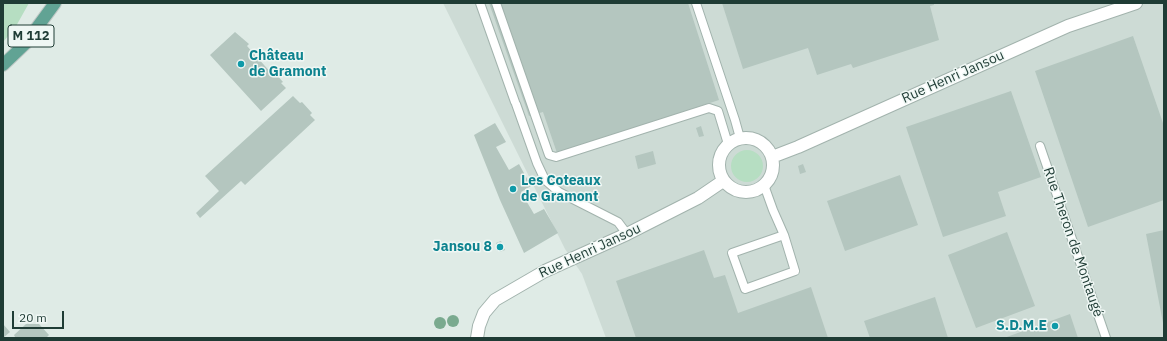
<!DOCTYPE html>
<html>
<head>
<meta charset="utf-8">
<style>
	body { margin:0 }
	#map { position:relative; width:1167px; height:341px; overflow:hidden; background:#dfebe6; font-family:"IBM Plex Sans",sans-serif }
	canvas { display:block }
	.frame { position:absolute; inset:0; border:4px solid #1f3c35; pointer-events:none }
	.scale { position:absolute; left:12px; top:311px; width:52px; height:18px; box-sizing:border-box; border:2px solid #1f3c35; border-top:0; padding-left:5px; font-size:12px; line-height:14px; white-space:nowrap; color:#1f3c35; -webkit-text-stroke:3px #eff7f4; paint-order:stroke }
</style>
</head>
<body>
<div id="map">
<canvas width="1167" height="341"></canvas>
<div class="frame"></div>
<div class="scale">20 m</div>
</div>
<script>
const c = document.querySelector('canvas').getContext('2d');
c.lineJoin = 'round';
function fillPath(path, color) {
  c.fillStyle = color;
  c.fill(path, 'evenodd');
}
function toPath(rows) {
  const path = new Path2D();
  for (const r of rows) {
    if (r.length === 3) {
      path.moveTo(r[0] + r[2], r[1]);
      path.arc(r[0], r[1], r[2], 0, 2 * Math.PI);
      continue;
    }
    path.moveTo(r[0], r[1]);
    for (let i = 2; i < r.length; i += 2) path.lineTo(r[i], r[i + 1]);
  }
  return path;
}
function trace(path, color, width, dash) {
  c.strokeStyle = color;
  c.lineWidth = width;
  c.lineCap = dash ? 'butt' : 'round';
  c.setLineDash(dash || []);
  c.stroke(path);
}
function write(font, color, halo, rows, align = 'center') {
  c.font = font + ' "IBM Plex Sans",sans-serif';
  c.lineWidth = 3;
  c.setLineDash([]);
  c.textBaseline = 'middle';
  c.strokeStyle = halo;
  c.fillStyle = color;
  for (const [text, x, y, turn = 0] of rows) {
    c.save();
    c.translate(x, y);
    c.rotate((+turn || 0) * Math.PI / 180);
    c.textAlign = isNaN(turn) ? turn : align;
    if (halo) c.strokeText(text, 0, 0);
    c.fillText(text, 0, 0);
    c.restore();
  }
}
fillPath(toPath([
	[443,3,1164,3,1164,338,606,338,582,274,565,249]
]), '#cddbd5');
fillPath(toPath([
	[3,3,29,3,15,28,3,42],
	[747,166,16]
]), '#b6dec2');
fillPath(toPath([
	[489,3,688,3,719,100,557,153,543,112,529,116],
	[722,3,934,3,934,5,930,6,939,40,853,68,851,64,817,75,808,48,743,69],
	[235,32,249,44,247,46,273,75,275,73,283,82,281,83,286,88,261,111,210,55],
	[1133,36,1164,126,1164,200,1088,227,1035,71],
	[1011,91,1041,177,998,192,1006,216,943,237,906,127],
	[293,96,300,103,302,102,312,113,310,115,315,120,245,185,241,181,200,218,196,213,219,191,205,176],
	[495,123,506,142,496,147,509,170,519,164,531,186,521,192,534,214,544,209,558,233,524,253,500,200,474,135],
	[701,126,704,136,699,137,696,128],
	[653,151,656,164,638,169,635,156],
	[803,164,806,172,800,174,798,166],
	[900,175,918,225,845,251,827,201],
	[1164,230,1164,323,1163,323,1146,234],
	[1007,232,1035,306,976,328,948,255],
	[501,241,505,250,500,252,496,243],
	[704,250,714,278,725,275,738,313,811,287,828,338,636,338,616,281],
	[935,297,948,338,870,338,864,321],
	[1070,314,1078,338,1004,338],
	[3,324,10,332,3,338],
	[26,324,39,324,49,335,46,338,14,338,15,337,14,335]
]), '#b4c6bf');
const lane = toPath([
	[480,3,515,102],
	[496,3,549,155,556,157,709,108,718,111,728,144],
	[696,3,735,120,740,138],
	[516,104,537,163,545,180,559,192,618,222,627,234],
	[1040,146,1106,338],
	[764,185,773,210,784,235,795,271,745,289,732,253,784,235]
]);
const street = toPath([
	[746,165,27],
	[772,157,798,147,1068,26,1136,3],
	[477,338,479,326,484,313,495,300,545,271,627,234,698,198,723,181]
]);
const primary = toPath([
	[3,65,25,44,55,3]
]);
trace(lane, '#a2b3ad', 10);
trace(street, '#a2b3ad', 14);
trace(primary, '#c0c8c6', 14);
trace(lane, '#fff', 8);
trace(street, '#fff', 12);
trace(primary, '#61a394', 12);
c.fillStyle = '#7aaa8f';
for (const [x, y] of [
	[453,321],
	[440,323]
]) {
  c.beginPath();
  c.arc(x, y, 6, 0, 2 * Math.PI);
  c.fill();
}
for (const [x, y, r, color] of [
	[241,64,4,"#0f9aa8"],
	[513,189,4,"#0f9aa8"],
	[500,247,4,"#0f9aa8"],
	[1055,326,4,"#0f9aa8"]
]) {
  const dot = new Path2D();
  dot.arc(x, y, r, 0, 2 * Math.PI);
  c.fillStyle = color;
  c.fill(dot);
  trace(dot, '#eff7f4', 1.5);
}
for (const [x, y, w] of [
	[31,36,46]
]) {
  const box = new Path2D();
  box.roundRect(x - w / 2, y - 11, w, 22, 3);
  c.fillStyle = '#eff7f4';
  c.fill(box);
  trace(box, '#1f3c35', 1);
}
write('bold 13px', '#1f3c35', null, [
	["M 112",31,36]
]);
write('bold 14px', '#0d838f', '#eff7f4', [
	["Château",249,56],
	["de Gramont",249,72],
	["Les Coteaux",521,181],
	["de Gramont",521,197],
	["Jansou 8",492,247,"right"],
	["S.D.M.E",1047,326,"right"]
], 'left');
write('14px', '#1f3c35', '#eff7f4', [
	["Rue Henri Jansou",953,77,-24],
	["Rue Theron de Montaugé",1073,242,71],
	["Rue Henri Jansou",590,251,-25]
]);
</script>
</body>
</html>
